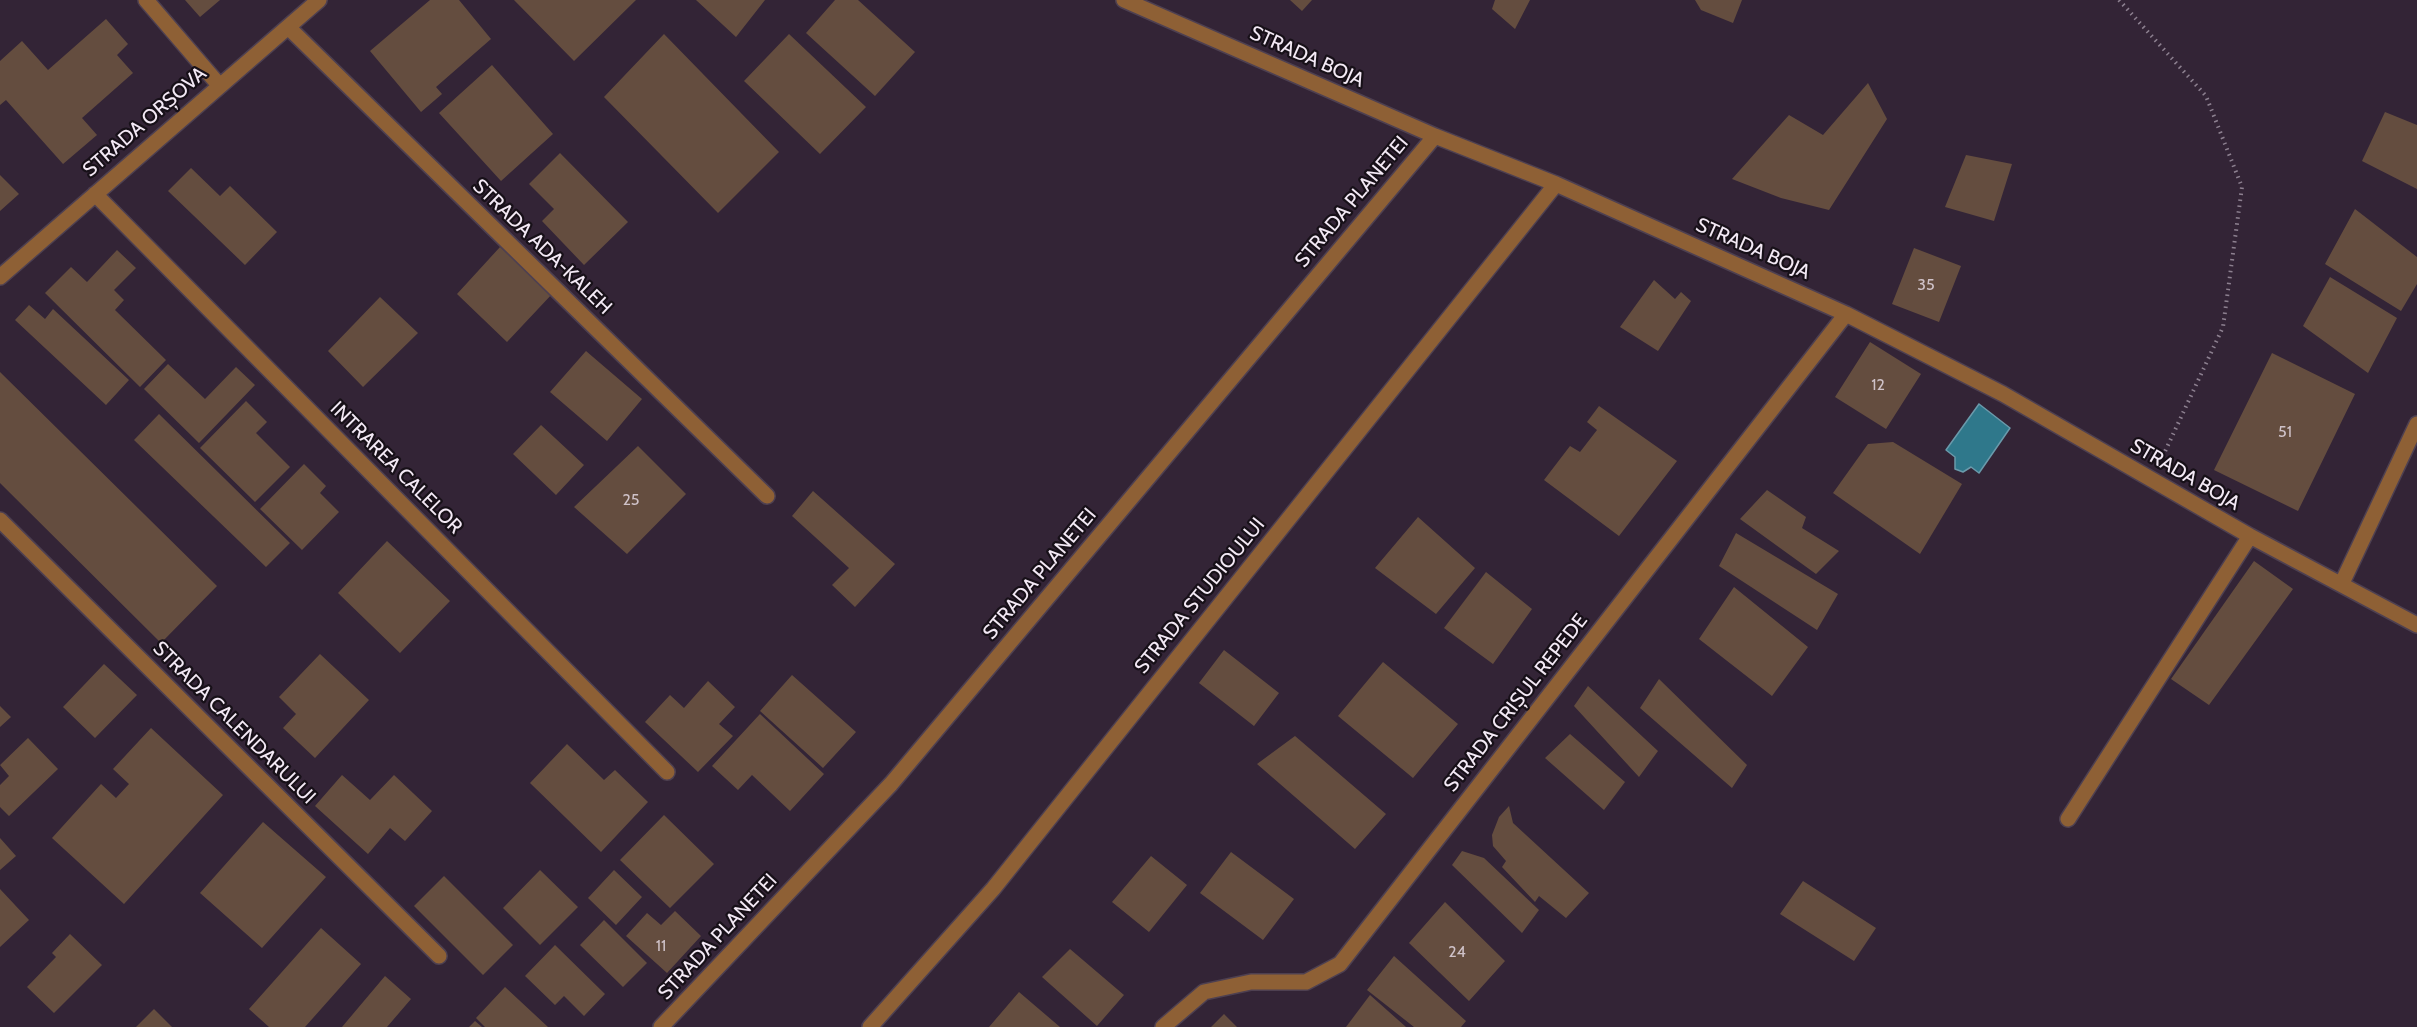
<!DOCTYPE html>
<html>
<head>
<meta charset="utf-8">
<style>
	body { margin:0 }
	canvas { display:block; background:#332436 }
</style>
</head>
<body>
<canvas width="2417" height="1027"></canvas>
<script>
const c = document.querySelector('canvas').getContext('2d');
c.lineJoin = 'round';
function fillPath(path, color) {
  c.fillStyle = color;
  c.fill(path, 'evenodd');
}
function toPath(rows) {
  const path = new Path2D();
  for (const r of rows) {
    path.moveTo(r[0], r[1]);
    for (let i = 2; i < r.length; i += 2) path.lineTo(r[i], r[i + 1]);
  }
  return path;
}
function trace(path, color, width, dash) {
  c.strokeStyle = color;
  c.lineWidth = width;
  c.lineCap = dash ? 'butt' : 'round';
  c.setLineDash(dash || []);
  c.stroke(path);
}
function write(font, color, halo, rows, align = 'center') {
  c.font = font + ' Cabin,sans-serif';
  c.lineWidth = 4.5;
  c.setLineDash([]);
  c.textBaseline = 'middle';
  c.strokeStyle = halo;
  c.fillStyle = color;
  for (const [text, x, y, turn = 0] of rows) {
    c.save();
    c.translate(x, y);
    c.rotate((+turn || 0) * Math.PI / 180);
    c.textAlign = isNaN(turn) ? turn : align;
    if (halo) c.strokeText(text, 0, 0);
    c.fillText(text, 0, 0);
    c.restore();
  }
}
const water = toPath([
	[1979,404,2010,428,1979,473,1971,467,1963,472,1955,469,1955,457,1946,450,1979,404]
]);
fillPath(water, '#2f788b');
trace(water, '#6a9aab', 1.5);
fillPath(toPath([
	[185,0,220,0,200,17],
	[430,0,459,0,491,39,436,87,442,94,421,112,370,51],
	[514,0,636,0,574,61],
	[696,0,765,0,736,37],
	[835,0,858,0,915,52,875,96,806,33],
	[1290,0,1312,0,1302,11],
	[1495,0,1530,0,1515,29,1492,9],
	[1695,0,1742,0,1733,23,1701,10],
	[106,19,128,44,117,55,133,73,82,118,97,135,63,164,6,100,0,105,0,61,22,41,48,70],
	[664,34,779,152,718,213,604,97],
	[789,34,866,107,820,154,744,81],
	[492,65,553,134,501,181,439,113],
	[1868,83,1887,119,1829,210,1781,198,1732,179,1789,115,1823,135],
	[2385,112,2417,125,2417,189,2362,161],
	[560,153,628,222,584,265,542,221,554,209,529,184],
	[1966,155,2012,164,1994,221,1945,207],
	[191,168,220,196,230,186,277,232,245,265,168,191],
	[0,175,19,194,0,211],
	[2355,209,2417,257,2417,284,2401,311,2325,264],
	[500,247,553,293,507,342,457,294],
	[1914,248,1961,266,1939,322,1892,304],
	[117,250,136,268,114,290,124,300,115,310,166,360,140,387,45,293,71,267,87,282],
	[2330,277,2397,318,2368,373,2303,326],
	[1654,280,1675,299,1681,292,1691,301,1658,351,1620,327],
	[380,297,418,333,363,387,328,351],
	[29,305,45,319,53,309,129,380,106,405,15,320],
	[1870,342,1921,374,1886,429,1835,397],
	[586,351,642,399,607,441,550,392],
	[2272,353,2355,394,2298,511,2214,470],
	[168,364,205,399,236,367,255,385,199,443,144,389],
	[0,372,217,586,161,643,0,483],
	[246,401,267,422,256,433,290,467,255,502,200,448],
	[1599,406,1677,461,1619,536,1544,480,1570,446,1580,452,1597,430,1587,422],
	[159,414,290,543,266,567,134,440],
	[541,425,584,465,556,495,513,454],
	[1893,442,1962,484,1920,554,1833,493,1868,444],
	[638,446,686,494,627,554,574,507],
	[304,464,326,486,320,493,339,512,302,550,260,509],
	[1767,490,1806,517,1802,528,1839,551,1816,574,1740,519],
	[813,491,895,564,855,607,832,585,849,568,792,516],
	[1418,517,1475,568,1436,614,1375,568],
	[1736,533,1838,594,1817,630,1719,566],
	[387,541,450,601,400,653,338,593],
	[2254,561,2293,589,2209,705,2171,679],
	[1486,572,1532,609,1493,664,1444,628],
	[1734,587,1808,647,1772,696,1699,639],
	[1224,650,1279,693,1254,726,1199,683],
	[320,654,369,700,315,758,283,728,296,714,279,697],
	[1383,662,1458,724,1413,778,1338,716],
	[104,664,137,695,95,738,63,707],
	[792,675,856,732,823,768,760,711],
	[1659,679,1747,765,1732,788,1640,708],
	[708,681,735,707,719,724,733,736,698,772,645,722,670,695,684,708],
	[1588,686,1658,751,1639,777,1574,706],
	[0,706,11,717,0,727],
	[760,714,824,774,790,811,752,775,738,790,712,766],
	[151,728,223,795,124,904,52,838,101,784,116,798,129,784,113,769],
	[1570,734,1625,782,1604,810,1545,758],
	[1295,736,1386,814,1355,849,1257,764],
	[28,738,58,769,9,816,0,807,0,785,9,776,0,765],
	[567,744,604,780,615,770,648,802,601,852,530,783],
	[342,775,370,800,394,775,432,811,405,841,390,828,368,854,315,806],
	[1509,806,1513,823,1589,893,1566,918,1539,896,1535,902,1502,867,1506,861,1493,846,1492,835,1499,817],
	[664,815,714,864,670,908,620,860],
	[263,822,326,877,262,948,200,893],
	[0,838,16,856,0,870],
	[1462,851,1484,858,1539,910,1522,933,1452,865],
	[1231,852,1294,899,1263,940,1200,893],
	[1151,856,1187,885,1149,932,1112,902],
	[540,870,578,907,540,945,503,908],
	[614,870,642,897,616,925,588,898],
	[444,876,513,945,483,975,414,906],
	[1803,881,1876,928,1854,961,1780,914],
	[0,889,29,920,0,947],
	[1445,902,1505,961,1469,1001,1409,943],
	[675,911,701,936,667,973,626,936,647,913,661,925],
	[604,920,647,963,623,987,580,945],
	[321,928,361,964,305,1027,269,1027,249,1009],
	[70,934,102,965,54,1013,27,987,56,957,52,953],
	[555,945,605,994,584,1016,564,996,555,1005,525,976],
	[1070,949,1124,995,1097,1026,1042,977],
	[1394,956,1466,1021,1461,1027,1414,1027,1367,990],
	[385,976,411,999,387,1027,342,1027],
	[505,987,548,1027,485,1027,476,1018],
	[1019,992,1060,1027,989,1027],
	[1370,995,1406,1027,1346,1027],
	[154,1009,172,1027,136,1027],
	[1224,1014,1237,1027,1211,1027],
	[475,1021,482,1027,469,1027]
]), '#644d3f');
const minor = toPath([
	[146,0,219,85],
	[1124,0,1435,136,1556,184,1846,314,2003,394,2250,536,2417,625],
	[288,27,767,496],
	[95,194,667,772],
	[0,277,319,0],
	[0,520,439,956],
	[2342,583,2417,424],
	[2068,819,2250,536],
	[661,1027,891,784,1435,136],
	[870,1027,993,889,1556,184],
	[1163,1027,1204,992,1251,982,1306,982,1340,964,1846,314]
]);
trace(minor, '#4e4051', 18);
trace(toPath([
	[2119,0,2206,96,2242,187,2223,327,2162,458]
]), '#8d8090', 4, [1.5, 4.5]);
trace(minor, '#8e6035', 15);
write('16px', '#cfc2c8', null, [
	["35",1926,285],
	["12",1878,385],
	["51",2285,432],
	["25",631,500],
	["11",661,946],
	["24",1457,952]
]);
write('20px', '#f3e9f5', '#171018', [
	["STRADA BOJA",1307,57,24],
	["STRADA ORȘOVA",145,122,-41],
	["STRADA PLANETEI",1352,202,-50],
	["STRADA ADA-KALEH",542,247,44],
	["STRADA BOJA",1753,249,24],
	["INTRAREA CALELOR",396,468,45],
	["STRADA BOJA",2185,475,30],
	["STRADA PLANETEI",1040,574,-50],
	["STRADA STUDIOULUI",1200,596,-51],
	["STRADA CRIȘUL REPEDE",1516,703,-52],
	["STRADA CALENDARULUI",234,723,45],
	["STRADA PLANETEI",718,937,-47]
]);
</script>
</body>
</html>
